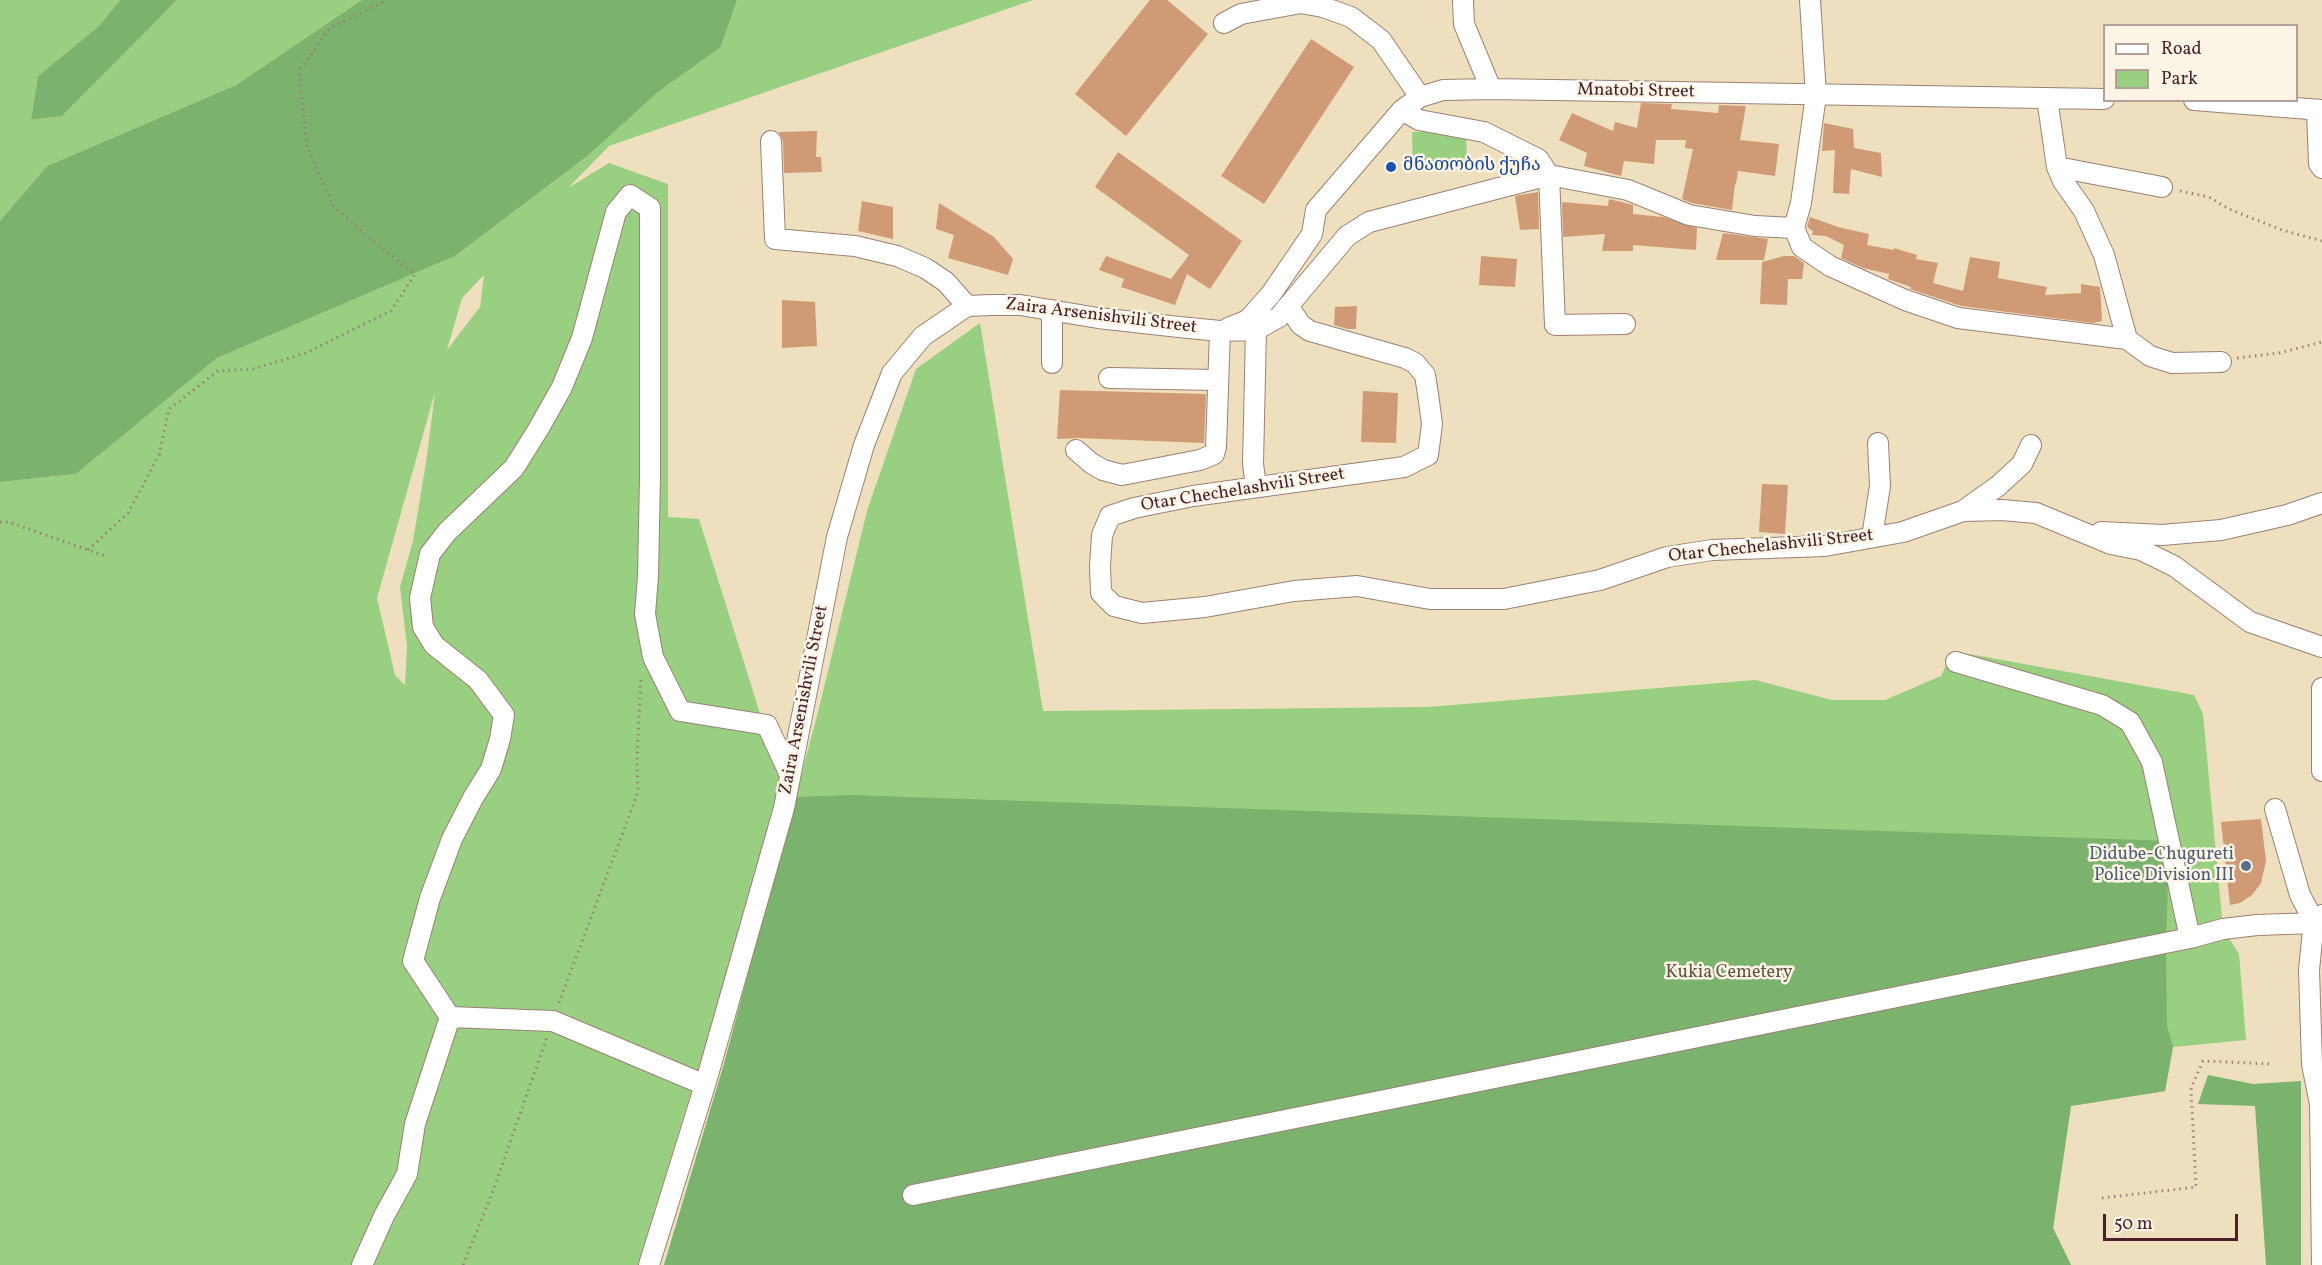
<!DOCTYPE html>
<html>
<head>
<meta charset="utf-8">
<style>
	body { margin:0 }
	#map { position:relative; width:2322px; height:1265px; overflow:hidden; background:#eee0be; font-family:Vollkorn,serif }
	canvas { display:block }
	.legend { position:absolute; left:2103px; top:24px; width:195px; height:78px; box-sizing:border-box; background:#fcf5e5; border:2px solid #b59f9b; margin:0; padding:8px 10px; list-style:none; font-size:18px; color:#4a1f2b }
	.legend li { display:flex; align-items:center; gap:12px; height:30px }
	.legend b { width:30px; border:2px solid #b59f9b }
	.scale { position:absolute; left:2103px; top:1214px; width:135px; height:27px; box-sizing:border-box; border:3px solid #4a1f2b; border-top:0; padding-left:8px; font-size:18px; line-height:21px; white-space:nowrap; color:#4a1f2b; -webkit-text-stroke:4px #fcf5e5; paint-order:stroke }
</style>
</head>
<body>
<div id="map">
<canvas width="2322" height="1265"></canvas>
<ul class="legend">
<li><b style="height:8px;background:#fff"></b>Road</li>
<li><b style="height:16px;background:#98cf80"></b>Park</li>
</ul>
<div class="scale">50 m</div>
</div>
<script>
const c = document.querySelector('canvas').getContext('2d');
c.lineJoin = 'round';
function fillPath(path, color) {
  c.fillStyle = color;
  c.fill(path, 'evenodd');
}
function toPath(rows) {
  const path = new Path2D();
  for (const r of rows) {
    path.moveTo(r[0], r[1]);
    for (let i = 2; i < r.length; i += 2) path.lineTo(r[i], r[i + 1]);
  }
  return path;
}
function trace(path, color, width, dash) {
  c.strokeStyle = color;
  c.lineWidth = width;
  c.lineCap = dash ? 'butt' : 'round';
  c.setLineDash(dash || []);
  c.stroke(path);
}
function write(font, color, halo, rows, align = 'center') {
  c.font = font + ' Vollkorn,"Noto Serif Georgian",serif';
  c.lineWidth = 5;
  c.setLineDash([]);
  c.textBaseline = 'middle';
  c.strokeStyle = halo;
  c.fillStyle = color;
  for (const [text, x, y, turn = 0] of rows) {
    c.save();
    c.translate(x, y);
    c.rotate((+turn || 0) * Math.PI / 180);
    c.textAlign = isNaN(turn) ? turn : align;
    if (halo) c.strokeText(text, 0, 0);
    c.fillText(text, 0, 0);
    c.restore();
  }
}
fillPath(toPath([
	[0,0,120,0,100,25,38,76,31,120,62,116,177,0,362,0,236,85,47,166,0,221],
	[737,0,1033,0,609,146,568,188,609,163,668,184,668,517,699,519,784,790,638,1265,0,1265,0,482,76,474,217,358,455,256,590,154,658,92,721,47],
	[484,275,480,307,447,350,462,298],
	[435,392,427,456,413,541,400,587,407,646,405,685,395,675,377,598],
	[1466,131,1467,166,1413,167,1412,132],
	[980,323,1043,711,1428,707,1755,680,1832,700,1885,700,1941,676,1953,651,2194,695,2203,714,2223,929,2239,954,2246,1040,2173,1047,2165,1091,2071,1106,2053,1228,2071,1265,664,1265,724,1064,818,712,867,511,916,369]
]), '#98cf80');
fillPath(toPath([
	[120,0,177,0,62,116,31,120,38,76,100,25],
	[362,0,737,0,721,47,658,92,590,154,455,256,217,358,76,474,0,482,0,221,47,166,236,85],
	[852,795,2169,841,2166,952,2167,1026,2173,1047,2165,1091,2071,1106,2053,1228,2071,1265,664,1265,724,1064,795,797],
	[2208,1075,2253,1084,2301,1081,2301,1265,2266,1265,2255,1106,2198,1104]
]), '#7ab26e');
fillPath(toPath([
	[1150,0,1167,0,1208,34,1126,136,1075,94],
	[1311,39,1354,67,1264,204,1221,176],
	[1641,103,1672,104,1671,109,1718,113,1719,105,1746,106,1740,140,1779,144,1775,176,1738,171,1736,184,1735,184,1732,210,1692,203,1682,199,1693,149,1685,148,1686,140,1656,140,1654,164,1624,161,1621,176,1584,166,1587,153,1559,140,1572,113,1613,131,1615,122,1637,128],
	[1824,123,1853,129,1854,148,1881,153,1882,177,1851,169,1849,194,1833,193,1835,150,1822,151],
	[817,131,816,157,821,157,822,172,784,173,783,141,779,132],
	[1118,152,1242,241,1210,289,1187,274,1175,305,1121,287,1124,279,1099,270,1106,256,1171,279,1189,255,1095,187],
	[1538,192,1539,229,1520,230,1515,196],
	[1609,199,1633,205,1633,214,1663,217,1697,228,1696,250,1633,245,1633,251,1602,251,1605,234,1563,237,1562,202,1608,206],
	[862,201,893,207,893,239,858,231],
	[939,203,994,237,1013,259,1008,275,948,258,954,235,936,229],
	[1810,217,1838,227,1869,234,1867,245,1894,250,1894,248,1917,255,1916,259,1938,263,1933,283,1963,291,1970,257,2000,262,1998,278,2047,287,2045,295,2081,293,2081,284,2100,287,2102,321,2093,323,1961,306,1910,289,1911,287,1888,279,1889,274,1863,268,1841,258,1844,245,1826,236,1812,235,1813,231,1807,227],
	[1723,233,1768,239,1764,260,1716,260],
	[1481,256,1517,259,1515,287,1479,285],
	[1784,256,1794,256,1804,263,1802,279,1788,279,1787,305,1760,304,1762,262],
	[782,300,815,302,817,346,782,348],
	[1357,306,1356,329,1348,329,1334,325,1335,307],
	[1060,390,1206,394,1204,443,1078,438,1057,439],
	[1363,391,1398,393,1396,443,1361,442],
	[1762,484,1788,485,1785,534,1759,532],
	[2261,819,2266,861,2261,883,2252,895,2240,903,2230,905,2221,822]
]), '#cf9a75');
const minor = toPath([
	[1463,0,1464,24,1491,89],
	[1224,23,1241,14,1301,3,1323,7,1351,17,1381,40,1420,97],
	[2047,98,2057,167,2063,181,2084,211,2104,255,2127,339],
	[2194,100,2322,110],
	[1402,110,1419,120,1484,132,1538,159,1549,175,1555,325,1625,324],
	[2317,110,2319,164,2322,168],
	[771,141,775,239,855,246,897,256,925,268,946,282,967,306],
	[2057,167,2162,187],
	[1794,228,1802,247,1830,266,1905,300,1958,318,2127,339,2150,356,2172,363,2221,362],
	[1794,228,1801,203,1816,95,1810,0],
	[1288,306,1301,325,1310,331,1405,358,1415,363,1425,375,1428,394,1432,424,1428,455,1404,467,1193,496,1134,508,1110,516,1102,535,1100,566,1101,593,1114,606,1142,613,1205,607,1294,591,1357,586,1430,599,1504,599,1600,580,1667,557,1712,550,1825,546,1903,532,1963,511,2002,510,2036,513,2111,544,2141,550,2174,566,2250,622,2322,647],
	[1052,310,1052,363],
	[1228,328,1248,320,1271,294,1312,234,1316,210,1402,110,1420,97,1443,90,1491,89,2104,99],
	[1256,330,1253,464,1256,486],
	[1109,378,1218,380],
	[1076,450,1091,463,1103,470,1122,475,1200,460,1214,454,1216,447,1220,331],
	[1963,511,1998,486,2022,464,2031,445],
	[2101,532,2162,535,2221,530,2287,515,2322,503],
	[1872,537,1880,486,1878,443],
	[1956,662,2102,705,2130,722,2152,762,2190,938],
	[2322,688,2322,771],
	[705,1085,553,1021,450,1017,413,961,430,898,452,839,473,798,491,769,500,739,504,715,478,680,434,645,423,627,420,598,430,554,447,532,514,468,539,428,562,387,582,338,616,212,630,195,650,208,650,477,648,576,645,614,653,657,680,711,767,725,790,775],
	[2321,1091,2320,1104,2322,1265],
	[2320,1104,2312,1064,2309,970,2313,930,2322,915],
	[913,1195,2190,938,2223,929,2257,925,2315,923,2300,895,2275,809],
	[362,1265,384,1216,407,1174,415,1124,450,1017],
	[649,1265,705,1085,784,808,837,537,864,445,892,373,923,336,967,306,991,305,1020,305,1098,318,1179,327,1220,331,1256,330,1279,317,1347,236,1369,222,1549,175,1628,190,1689,215,1755,226,1794,228]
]);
trace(minor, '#9c8074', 22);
trace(toPath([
	[2180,191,2209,197,2229,209,2282,230,2322,241],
	[2237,358,2279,353,2322,342],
	[0,522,9,522,108,557],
	[88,550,128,513,159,455,169,409,218,371,253,369,306,353,391,311,415,274,371,239,333,205,307,147,299,71,330,28,387,0],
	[559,1003,638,792,637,757,641,676],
	[2102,1198,2196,1187,2191,1088,2203,1061,2271,1064],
	[463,1265,493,1191,547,1037]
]), '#9c8074', 3, [1.5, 4.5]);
trace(minor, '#fff', 20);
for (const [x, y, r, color] of [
	[1391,167,6,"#1a4fb4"],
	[2246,866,6,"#5c6f8a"]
]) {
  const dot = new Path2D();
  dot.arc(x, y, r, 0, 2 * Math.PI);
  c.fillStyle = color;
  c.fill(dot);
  trace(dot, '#fcf5e5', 2);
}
write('18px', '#4a1f2b', '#fcf5e5', [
	["Mnatobi Street",1636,92,1],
	["Zaira Arsenishvili Street",1101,317,7],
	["Otar Chechelashvili Street",1243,491,-9],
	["Otar Chechelashvili Street",1771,547,-6],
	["Zaira Arsenishvili Street",805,700,-79]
]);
write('18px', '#164399', '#fcf5e5', [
	["მნათობის ქუჩა",1403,167]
], 'left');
write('18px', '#4e5e75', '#fcf5e5', [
	["Didube-Chugureti",2234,856],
	["Police Division III",2234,877]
], 'right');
write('18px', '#615444', '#fcf5e5', [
	["Kukia Cemetery",1729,974]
]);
</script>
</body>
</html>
